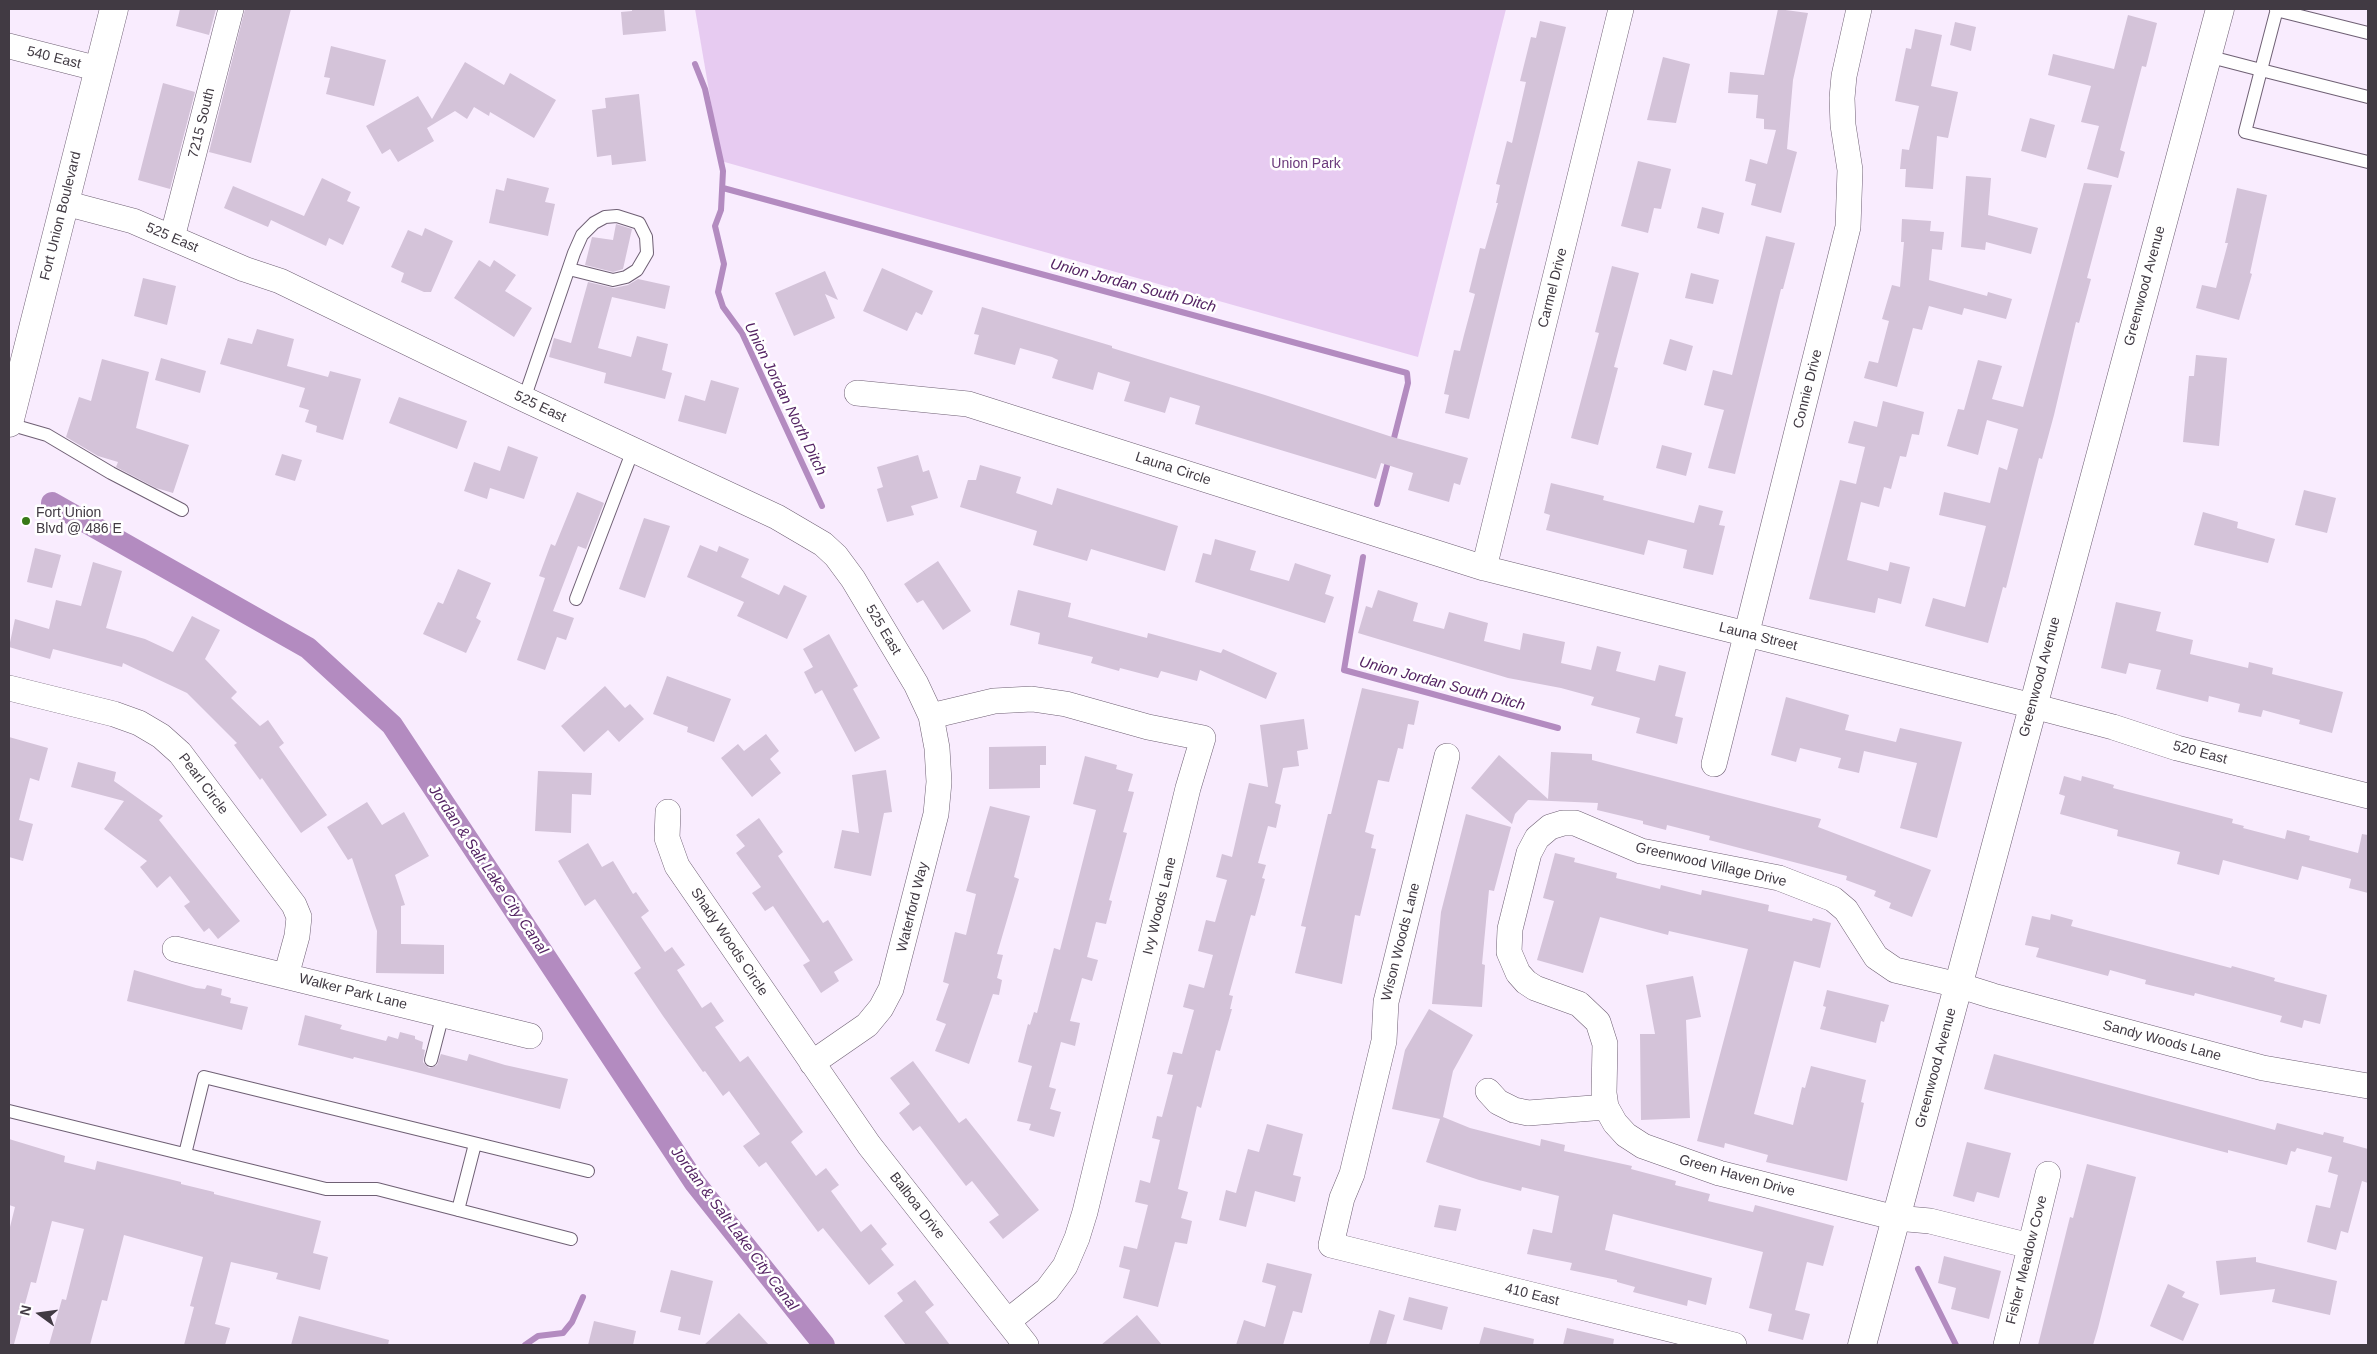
<!DOCTYPE html>
<html>
<head>
<meta charset="utf-8">
<style>
	body { margin:0 }
	#map { position:relative; width:2377px; height:1354px; overflow:hidden; background:#f9ecfe; font-family:Arial,sans-serif }
	canvas { display:block }
	.frame { position:absolute; inset:0; border:10px solid #413a43; pointer-events:none }
	.north { position:absolute; left:15px; top:1289px; width:50px; height:50px; -webkit-text-stroke:4px #fff; paint-order:stroke; rotate:284deg; font-size:14px; font-weight:700; line-height:20px; text-align:center; color:#413a43 }
	.north::after { content:''; display:block; margin:auto; width:18px; height:22px; background:#413a43; clip-path:polygon(50% 0,100% 100%,50% 72%,0 100%) }
</style>
</head>
<body>
<div id="map">
<canvas width="2377" height="1354"></canvas>
<div class="frame"></div>
<div class="north">N</div>
</div>
<script>
const c = document.querySelector('canvas').getContext('2d');
c.lineJoin = 'round';
function fillPath(path, color) {
  c.fillStyle = color;
  c.fill(path, 'evenodd');
}
function toPath(rows) {
  const path = new Path2D();
  for (const r of rows) {
    path.moveTo(r[0], r[1]);
    for (let i = 2; i < r.length; i += 2) path.lineTo(r[i], r[i + 1]);
  }
  return path;
}
function trace(path, color, width, dash) {
  c.strokeStyle = color;
  c.lineWidth = width;
  c.lineCap = dash ? 'butt' : 'round';
  c.setLineDash(dash || []);
  c.stroke(path);
}
function write(font, color, halo, rows, align = 'center') {
  c.font = font + ' Arial,sans-serif';
  c.lineWidth = 5;
  c.setLineDash([]);
  c.textBaseline = 'middle';
  c.strokeStyle = halo;
  c.fillStyle = color;
  for (const [text, x, y, turn = 0] of rows) {
    c.save();
    c.translate(x, y);
    c.rotate((+turn || 0) * Math.PI / 180);
    c.textAlign = isNaN(turn) ? turn : align;
    if (halo) c.strokeText(text, 0, 0);
    c.fillText(text, 0, 0);
    c.restore();
  }
}
fillPath(toPath([
	[695,9,1506,9,1418,357,721,161]
]), '#e7cbf1');
trace(toPath([
	[695,64,705,89,723,171,721,210,715,226,724,264,718,292,723,307,742,333,822,506],
	[723,188,1407,373,1408,383,1392,446],
	[1377,504,1389,458],
	[1363,557,1344,670,1558,728],
	[1918,1269,1956,1345],
	[525,1345,538,1336,563,1333,572,1322,583,1297]
]), '#b38bc0', 6);
trace(toPath([
	[52,503,308,648,392,725,695,1183,824,1345]
]), '#b38bc0', 22);
fillPath(toPath([
	[180,9,216,9,209,35,176,26],
	[245,9,291,9,251,163,209,152],
	[632,9,664,9,666,31,623,35,621,12,632,11],
	[1778,9,1808,13,1793,80,1787,149,1797,152,1781,213,1751,205,1756,184,1745,181,1750,159,1767,164,1776,130,1764,129,1764,119,1756,118,1758,95,1728,93,1730,72,1764,75],
	[2128,15,2157,23,2146,67,2142,66,2120,150,2125,152,2118,178,2087,169,2099,126,2081,122,2091,86,2048,75,2053,54,2114,69],
	[1540,21,1566,27,1469,419,1445,413,1449,395,1444,394,1454,350,1460,351,1464,335,1475,294,1469,292,1480,248,1485,249,1498,203,1496,203,1500,185,1496,184,1507,141,1512,143,1526,82,1520,81,1531,37,1536,38],
	[1955,22,1976,27,1971,51,1950,45],
	[1915,29,1942,35,1931,86,1958,92,1948,138,1937,136,1933,189,1905,187,1906,169,1900,169,1902,149,1909,150,1919,106,1895,101,1906,48,1911,49],
	[331,46,386,60,374,106,326,94,330,78,324,77],
	[1663,57,1690,64,1676,123,1647,120],
	[465,62,504,85,510,73,556,100,534,138,490,112,489,116,474,107,467,119,455,111,427,128,434,141,398,162,390,149,382,154,366,126,418,96,432,119],
	[163,83,195,92,170,189,138,180],
	[639,94,646,161,612,165,611,155,597,157,592,110,606,108,605,98],
	[2030,118,2055,125,2046,158,2021,151],
	[1638,161,1671,169,1661,209,1654,208,1648,233,1621,226],
	[1966,176,1991,178,1988,215,2038,228,2031,254,1986,242,1985,250,1961,247],
	[322,178,351,192,347,201,360,207,343,245,329,238,326,246,271,220,268,227,224,208,233,186,304,216],
	[507,178,549,188,545,202,555,204,548,236,489,223,496,189,504,191],
	[2084,183,2112,185,2087,278,2091,279,2079,323,2076,322,2054,415,2042,459,2039,458,2006,588,2003,587,1988,643,1925,626,1933,598,1965,607,1986,526,1939,515,1944,492,1990,503,1999,467,2007,470,2018,429,1987,420,1978,455,1947,446,1958,409,1964,410,1978,360,2002,366,1992,399,2023,407],
	[2237,188,2267,195,2250,273,2252,274,2239,320,2196,308,2202,285,2216,288,2228,243,2225,243],
	[1702,207,1724,213,1719,234,1697,228],
	[1902,219,1931,221,1930,231,1944,232,1942,250,1932,249,1929,280,1987,296,1988,292,2012,299,2006,319,1964,308,1962,315,1929,306,1922,330,1913,328,1897,387,1864,378,1869,361,1878,363,1889,321,1882,319,1892,285,1900,287,1904,242,1901,242],
	[616,224,632,229,623,269,613,272,585,265,592,237,613,240],
	[425,228,453,241,431,292,424,292,401,282,404,273,391,267,408,230,422,236],
	[1766,236,1795,243,1783,289,1781,289,1735,474,1708,468,1724,410,1704,405,1713,370,1732,375],
	[479,260,490,267,494,260,516,275,505,291,532,308,514,337,454,298],
	[1612,266,1639,273,1614,367,1618,368,1598,445,1571,438,1599,333,1595,332],
	[882,268,933,291,922,315,916,312,907,331,863,311],
	[825,271,838,300,825,294,835,318,794,336,775,293],
	[1691,273,1719,280,1713,304,1685,298],
	[143,278,176,286,167,325,134,316],
	[638,279,670,286,665,309,612,297,598,348,631,357,637,336,668,344,662,370,672,373,665,399,604,383,606,373,549,357,554,338,571,343,588,282,614,288,628,285],
	[982,307,1112,346,1112,348,1265,395,1389,436,1468,458,1460,485,1454,483,1449,502,1408,490,1413,473,1381,463,1376,479,1195,424,1200,406,1170,397,1165,413,1124,401,1130,382,1098,372,1093,390,1052,378,1058,360,1052,357,1020,348,1015,365,974,354,979,335,974,334],
	[257,329,294,339,287,366,328,377,330,371,361,379,343,440,316,432,317,426,305,422,309,410,299,407,305,388,220,364,228,338,252,344],
	[1670,339,1693,346,1686,371,1663,364],
	[2196,355,2227,358,2219,446,2183,442,2189,376,2194,376],
	[161,358,206,371,200,393,155,380],
	[102,359,149,372,136,428,189,445,173,493,156,488,116,467,118,462,98,456,66,437,79,397,91,401],
	[711,380,739,388,726,434,678,421,685,395,705,401],
	[399,397,467,421,457,449,389,423],
	[1883,401,1924,412,1919,435,1912,434,1906,457,1900,456,1891,489,1884,487,1879,507,1861,502,1847,560,1888,571,1890,562,1910,567,1901,604,1878,598,1875,613,1809,599,1840,480,1856,484,1865,447,1848,443,1854,421,1877,427],
	[1662,445,1692,453,1686,476,1656,468],
	[508,446,538,457,524,499,490,488,487,499,464,491,474,462,500,471],
	[282,454,302,460,295,481,275,475],
	[918,455,923,472,929,470,938,498,911,506,914,515,887,522,877,489,883,487,877,467],
	[980,465,1021,477,1016,493,1052,505,1057,488,1178,526,1165,571,1091,549,1087,561,1033,545,1037,531,960,507,968,480,976,480],
	[1551,483,1604,496,1603,500,1694,523,1699,505,1723,511,1719,525,1725,526,1713,575,1683,568,1687,550,1648,540,1644,555,1546,530,1550,515,1544,513],
	[2304,490,2336,498,2327,533,2295,525],
	[577,492,604,503,586,549,578,546,553,611,574,618,566,640,557,637,545,670,517,660,545,578,539,576,551,544,555,546],
	[2203,512,2238,522,2237,528,2275,539,2268,563,2194,545],
	[644,518,670,526,645,598,619,589],
	[1215,539,1256,551,1250,570,1289,581,1295,563,1331,575,1325,594,1334,597,1325,623,1195,582,1203,553,1211,555],
	[700,545,717,552,719,546,749,559,741,577,779,595,784,585,807,596,787,639,737,616,744,602,687,577],
	[35,548,61,555,52,588,27,582],
	[938,561,971,611,943,630,923,600,917,603,904,584],
	[93,562,122,571,106,628,145,639,173,652,192,616,220,630,205,659,237,692,231,698,260,726,268,720,284,743,279,747,327,815,301,833,262,778,260,780,234,745,237,743,187,693,123,663,122,667,53,649,50,659,9,647,15,619,49,629,56,600,81,606],
	[458,569,491,583,476,618,481,621,466,653,423,634,438,602,443,604],
	[1018,590,1071,603,1068,617,1147,638,1148,633,1221,653,1223,649,1277,673,1266,699,1200,670,1197,681,1161,671,1158,678,1120,668,1119,671,1091,663,1093,657,1038,644,1040,633,1010,625],
	[1378,590,1418,603,1413,621,1444,629,1449,612,1488,623,1484,641,1520,650,1523,633,1565,642,1561,663,1591,670,1597,646,1621,652,1616,671,1655,681,1659,665,1686,672,1675,716,1683,718,1677,744,1636,733,1640,718,1591,705,1594,697,1561,688,1508,678,1358,633,1366,606,1372,608],
	[2116,602,2161,612,2156,631,2193,640,2190,654,2248,668,2249,662,2273,668,2272,674,2343,692,2332,733,2299,724,2300,720,2263,710,2261,717,2238,712,2240,704,2209,696,2208,702,2156,689,2161,670,2129,663,2126,674,2101,668],
	[829,634,858,686,853,689,880,738,855,752,822,690,815,694,804,672,813,667,803,649],
	[667,676,731,699,714,742,687,732,688,727,653,714],
	[605,686,625,708,630,704,644,719,619,742,608,730,584,752,561,726],
	[1362,688,1419,701,1414,725,1408,724,1403,749,1398,748,1389,782,1378,780,1365,832,1374,835,1371,848,1376,849,1360,916,1355,915,1342,984,1295,973,1306,927,1301,926,1328,814,1331,814],
	[1786,697,1849,715,1845,730,1896,742,1900,728,1962,742,1937,838,1900,828,1917,763,1864,751,1859,773,1838,768,1841,758,1800,748,1796,762,1771,755],
	[1304,719,1308,749,1297,751,1299,766,1283,768,1275,803,1281,805,1276,828,1268,826,1258,863,1266,865,1262,878,1265,879,1255,916,1251,915,1229,995,1233,996,1230,1009,1232,1009,1220,1051,1216,1050,1201,1108,1197,1106,1178,1189,1188,1192,1181,1218,1192,1221,1187,1244,1175,1242,1158,1307,1123,1298,1130,1270,1119,1267,1124,1246,1137,1249,1148,1205,1135,1202,1140,1180,1150,1183,1160,1140,1152,1138,1157,1116,1162,1117,1173,1075,1167,1074,1173,1052,1182,1054,1194,1010,1183,1007,1189,984,1204,988,1213,955,1198,951,1206,920,1215,922,1227,880,1216,877,1222,854,1232,857,1249,783,1268,787,1260,725],
	[766,734,779,751,770,759,781,773,752,797,721,758,738,744,744,751],
	[9,737,48,748,39,781,30,778,19,820,33,824,23,861,9,857],
	[1046,746,1046,765,1040,765,1040,788,989,789,989,747],
	[1551,752,1592,754,1592,760,1821,819,1818,827,1931,870,1912,917,1889,908,1891,903,1874,896,1876,891,1846,880,1847,876,1709,840,1710,836,1667,825,1666,830,1643,824,1643,821,1597,810,1598,803,1528,800,1515,814,1512,824,1471,788,1499,755,1548,799],
	[1085,756,1117,765,1116,769,1133,774,1128,791,1134,792,1123,832,1127,833,1109,900,1112,901,1106,924,1096,922,1087,957,1098,960,1092,981,1082,978,1070,1021,1080,1023,1075,1046,1061,1042,1049,1087,1056,1089,1050,1109,1061,1112,1054,1137,1029,1130,1031,1124,1017,1121,1032,1066,1018,1062,1028,1024,1030,1025,1034,1012,1037,1013,1054,948,1060,950,1096,810,1073,804],
	[78,762,116,772,114,781,163,816,159,820,240,921,218,939,209,928,204,932,184,906,190,902,170,876,157,888,140,867,147,861,104,829,124,801,71,787],
	[886,770,892,812,884,813,871,876,834,868,842,830,859,833,852,775],
	[538,771,592,773,591,795,572,794,571,833,535,831],
	[2064,776,2081,781,2082,776,2114,785,2113,788,2233,819,2232,823,2244,826,2243,828,2285,839,2287,830,2310,836,2309,840,2358,853,2362,834,2368,835,2368,893,2349,888,2351,879,2302,866,2298,880,2223,860,2219,875,2177,864,2180,852,2117,836,2118,830,2060,814,2065,796,2059,794],
	[367,802,382,825,404,812,429,856,395,875,405,905,401,906,401,944,444,945,444,974,376,973,377,931,352,858,348,860,327,827],
	[990,806,1030,816,1014,877,1019,879,997,954,1003,955,997,978,1002,980,999,995,993,994,969,1064,935,1051,946,1024,936,1020,949,984,943,982,955,932,966,935,976,894,966,891],
	[1466,814,1511,827,1494,891,1489,890,1482,964,1485,965,1482,1007,1432,1004,1441,912],
	[759,818,783,852,778,856,823,923,828,920,853,960,834,972,839,981,821,993,803,965,810,961,773,906,765,911,752,893,761,887,736,853,745,846,736,835],
	[588,843,602,867,613,861,633,894,636,892,649,911,641,917,665,952,672,947,685,965,677,970,702,1008,711,1002,724,1021,715,1027,740,1062,748,1056,803,1132,791,1142,816,1176,826,1168,839,1185,831,1191,861,1232,871,1224,887,1244,881,1249,894,1265,869,1285,823,1228,818,1232,766,1162,759,1167,743,1146,760,1134,729,1091,723,1096,705,1071,703,1072,663,1016,634,973,641,968,595,899,585,906,558,861],
	[1555,853,1575,858,1574,862,1617,873,1616,878,1660,889,1661,885,1701,895,1702,890,1720,894,1769,905,1768,911,1812,921,1813,918,1831,923,1820,968,1794,961,1754,1114,1793,1125,1802,1087,1805,1088,1811,1066,1866,1080,1861,1102,1864,1103,1847,1181,1766,1162,1768,1155,1725,1143,1724,1148,1697,1141,1748,949,1669,931,1668,935,1600,917,1583,973,1537,960,1554,901,1543,898],
	[2051,914,2073,920,2071,926,2231,968,2232,966,2275,978,2274,981,2327,995,2320,1024,2304,1020,2302,1028,2280,1022,2282,1016,2195,993,2194,996,2145,984,2146,980,2110,970,2108,976,2036,957,2039,948,2025,945,2032,916,2050,920],
	[134,970,196,988,205,989,207,985,222,989,221,995,231,998,230,1003,248,1007,242,1030,127,1001],
	[1693,976,1701,1017,1686,1020,1690,1118,1641,1120,1640,1034,1655,1034,1646,985],
	[1827,990,1889,1005,1884,1022,1881,1021,1876,1043,1820,1029,1826,1007,1823,1006],
	[1429,1009,1473,1035,1453,1071,1443,1117,1470,1128,1540,1146,1541,1139,1565,1145,1564,1151,1632,1166,1631,1169,1676,1181,1675,1185,1710,1194,1708,1201,1753,1212,1755,1205,1834,1226,1823,1266,1807,1262,1795,1310,1810,1314,1803,1340,1768,1331,1772,1314,1749,1308,1763,1252,1613,1214,1605,1250,1712,1278,1706,1305,1688,1300,1687,1306,1633,1292,1635,1287,1617,1282,1617,1280,1570,1270,1572,1263,1527,1254,1533,1229,1552,1233,1559,1196,1522,1187,1521,1191,1479,1180,1426,1162,1440,1119,1392,1109,1405,1050],
	[305,1015,342,1025,340,1029,386,1041,388,1036,398,1039,400,1032,415,1036,415,1039,423,1042,422,1049,425,1050,423,1062,429,1068,437,1065,441,1054,467,1061,469,1054,505,1065,568,1079,560,1109,416,1072,354,1057,353,1059,298,1045],
	[1994,1054,2275,1130,2277,1123,2323,1135,2324,1132,2344,1137,2343,1142,2368,1149,2368,1183,2362,1181,2348,1233,2341,1231,2336,1250,2307,1242,2316,1205,2330,1208,2338,1175,2328,1172,2332,1157,2297,1148,2295,1152,2291,1151,2287,1165,2228,1150,2228,1153,1984,1089],
	[913,1061,959,1123,966,1118,1039,1210,1003,1239,989,1222,999,1215,972,1181,966,1186,920,1126,913,1131,899,1113,910,1104,890,1078],
	[1267,1124,1303,1134,1293,1175,1301,1177,1295,1202,1255,1191,1246,1227,1219,1220,1226,1190,1236,1193,1248,1149,1259,1152],
	[9,1139,65,1156,64,1162,95,1170,97,1161,181,1182,181,1184,214,1192,214,1194,321,1221,313,1253,328,1257,320,1290,276,1279,278,1273,231,1262,215,1324,230,1328,225,1345,184,1345,194,1307,190,1306,203,1257,124,1235,107,1301,102,1300,90,1345,49,1345,62,1299,66,1300,84,1229,52,1221,36,1283,31,1282,14,1344,9,1344,9,1231,15,1207,9,1205],
	[1967,1142,2011,1153,1999,1198,1977,1192,1974,1202,1953,1196],
	[2087,1164,2136,1177,2098,1328,2093,1345,2038,1345,2070,1217,2073,1218],
	[1439,1205,1461,1209,1456,1231,1434,1227],
	[1944,1256,2001,1271,1989,1319,1951,1309,1956,1288,1938,1283],
	[2256,1257,2256,1262,2337,1281,2330,1315,2272,1302,2275,1289,2220,1295,2216,1261],
	[1267,1263,1312,1274,1302,1313,1293,1311,1283,1345,1236,1345,1244,1320,1265,1327,1276,1286,1262,1282],
	[671,1270,713,1281,700,1335,678,1330,681,1317,660,1312],
	[915,1280,934,1305,925,1312,950,1345,906,1345,884,1316,903,1301,897,1293],
	[2168,1284,2185,1292,2182,1297,2199,1304,2183,1341,2150,1326],
	[1409,1297,1448,1307,1442,1330,1403,1320],
	[1379,1310,1395,1315,1386,1345,1369,1345],
	[739,1313,769,1345,704,1345],
	[1137,1315,1162,1345,1101,1345],
	[299,1316,389,1340,388,1345,291,1345],
	[594,1321,636,1331,633,1345,588,1345],
	[1484,1327,1534,1339,1533,1345,1479,1345],
	[1567,1328,1614,1339,1613,1345,1563,1345]
]), '#d4c3d9');
const service = toPath([
	[2276,10,2368,33],
	[2207,56,2261,70,2277,9],
	[2368,97,2261,70,2245,132,2368,162],
	[524,399,574,253,582,235,594,223,605,217,617,216,639,223,646,237,647,253,637,270,626,277,613,280,569,269],
	[9,424,47,435,111,473,182,510],
	[576,599,633,450],
	[431,1060,443,1014],
	[9,1111,326,1189,377,1189,571,1239],
	[185,1154,204,1077,588,1171],
	[458,1210,475,1144]
]);
const minor = toPath([
	[9,46,99,69],
	[65,203,133,221,244,269,280,281,524,399,777,517,823,544,836,556,853,579,916,684,931,716,937,748,939,782,936,814,891,989,881,1008,867,1025,812,1063],
	[172,238,231,9],
	[857,393,968,404,1484,568,2033,706,2113,727,2177,748,2368,796],
	[1484,568,1621,9],
	[9,688,114,714,139,723,161,736,180,753,294,905,299,917,297,936,286,976],
	[931,716,994,701,1032,699,1066,704,1148,727,1203,738,1188,788,1085,1212,1077,1238,1065,1266,1047,1290,1008,1321],
	[1447,756,1386,1002,1384,1041,1352,1174,1342,1198,1331,1245,1734,1345],
	[1714,764,1848,227,1850,170,1843,125,1842,98,1844,76,1859,9],
	[668,812,667,838,677,866,869,1145,1026,1345],
	[175,949,530,1036],
	[1488,1091,1498,1102,1514,1110,1528,1113,1606,1107],
	[2030,1246,1930,1221,1896,1218,1719,1173,1643,1146,1626,1135,1615,1123,1606,1107,1604,1093,1605,1044,1598,1022,1579,1004,1535,988,1526,982,1518,973,1509,952,1510,929,1529,853,1537,838,1550,827,1563,823,1575,823,1641,851,1779,878,1833,899,1846,910,1876,957,1895,970,1958,985,1993,996,2263,1068,2368,1086],
	[2006,1345,2048,1174]
]);
const tertiary = toPath([
	[1862,1345,2220,9]
]);
const primary = toPath([
	[9,423,114,9]
]);
trace(service, '#6f6074', 14);
trace(minor, '#6f6074', 26);
trace(tertiary, '#6f6074', 29);
trace(primary, '#6f6074', 29);
trace(service, '#fff', 12);
trace(minor, '#fff', 25);
trace(tertiary, '#fff', 28);
trace(primary, '#fff', 28);
for (const [x, y, r, color] of [
	[26,521,5,"#387917"]
]) {
  const dot = new Path2D();
  dot.arc(x, y, r, 0, 2 * Math.PI);
  c.fillStyle = color;
  c.fill(dot);
  trace(dot, '#fff', 2);
}
write('14px', '#413a43', '#fff', [
	["540 East",54,58,14],
	["7215 South",202,123,-76],
	["Fort Union Boulevard",61,216,-76],
	["525 East",172,238,23],
	["Greenwood Avenue",2145,286,-75],
	["Carmel Drive",1553,288,-76],
	["Connie Drive",1808,389,-76],
	["525 East",540,407,25],
	["Launa Circle",1173,469,18],
	["525 East",883,630,59],
	["Launa Street",1758,637,14],
	["Greenwood Avenue",2040,677,-75],
	["520 East",2200,753,15],
	["Pearl Circle",203,784,53],
	["Greenwood Village Drive",1711,865,13],
	["Ivy Woods Lane",1160,906,-76],
	["Waterford Way",913,907,-76],
	["Shady Woods Circle",729,942,56],
	["Wison Woods Lane",1401,942,-76],
	["Walker Park Lane",353,992,14],
	["Sandy Woods Lane",2162,1041,15],
	["Greenwood Avenue",1936,1068,-75],
	["Green Haven Drive",1737,1176,16],
	["Balboa Drive",917,1206,52],
	["Fisher Meadow Cove",2027,1260,-76],
	["410 East",1532,1295,14]
]);
write('14px', '#6b397b', '#fff', [
	["Union Park",1306,164]
]);
write('14px', '#413a43', '#fff', [
	["Fort Union",36,513],
	["Blvd @ 486 E",36,529]
], 'left');
write('italic 15px', '#542363', '#fff', [
	["Union Jordan South Ditch",1133,286,15],
	["Union Jordan North Ditch",785,399,64],
	["Union Jordan South Ditch",1442,684,15],
	["Jordan & Salt Lake City Canal",488,870,56],
	["Jordan & Salt Lake City Canal",734,1229,53]
]);
</script>
</body>
</html>
